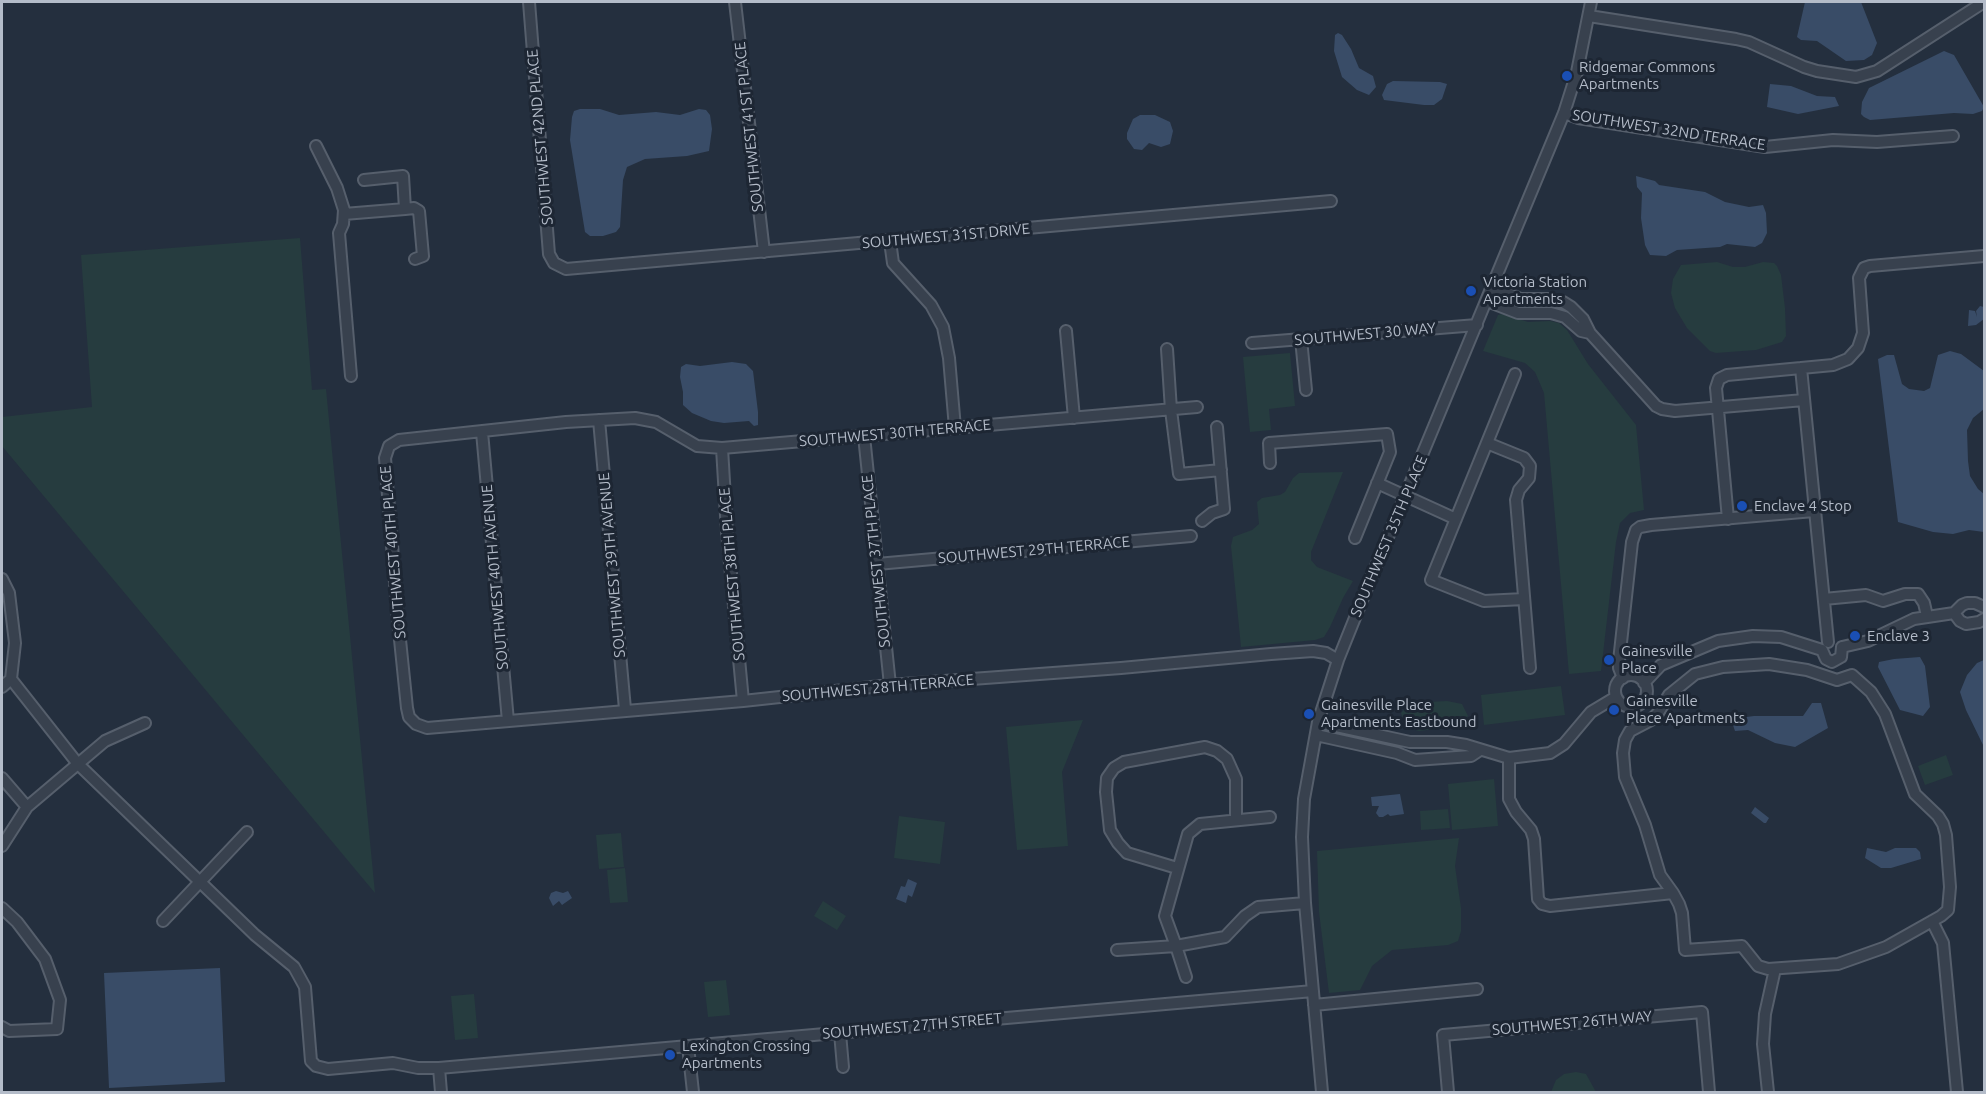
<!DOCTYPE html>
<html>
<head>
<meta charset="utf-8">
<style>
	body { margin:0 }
	#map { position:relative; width:1986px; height:1094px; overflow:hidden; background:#242f3e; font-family:Ubuntu,sans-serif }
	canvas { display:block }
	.frame { position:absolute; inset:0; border:3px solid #b4bcc9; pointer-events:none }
</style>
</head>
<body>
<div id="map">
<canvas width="1986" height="1094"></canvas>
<div class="frame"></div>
</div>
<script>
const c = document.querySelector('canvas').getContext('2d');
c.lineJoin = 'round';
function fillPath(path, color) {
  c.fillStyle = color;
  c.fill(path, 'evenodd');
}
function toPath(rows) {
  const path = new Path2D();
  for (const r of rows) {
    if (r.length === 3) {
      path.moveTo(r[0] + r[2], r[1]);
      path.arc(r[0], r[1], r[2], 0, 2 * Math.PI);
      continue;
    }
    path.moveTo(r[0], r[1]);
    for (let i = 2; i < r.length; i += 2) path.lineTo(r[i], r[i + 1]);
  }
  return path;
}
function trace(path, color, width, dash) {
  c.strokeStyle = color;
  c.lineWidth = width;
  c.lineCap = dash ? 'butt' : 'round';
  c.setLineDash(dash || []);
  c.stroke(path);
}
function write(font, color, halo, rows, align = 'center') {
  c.font = font + ' Ubuntu,sans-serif';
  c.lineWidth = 6;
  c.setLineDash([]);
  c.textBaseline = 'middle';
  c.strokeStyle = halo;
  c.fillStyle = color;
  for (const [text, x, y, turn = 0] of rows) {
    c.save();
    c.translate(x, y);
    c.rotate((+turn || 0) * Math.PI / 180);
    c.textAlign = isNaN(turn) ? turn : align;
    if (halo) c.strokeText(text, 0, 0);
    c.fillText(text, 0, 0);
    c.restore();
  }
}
fillPath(toPath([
	[300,238,312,390,326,389,375,893,2,446,2,417,92,407,81,255],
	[1717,262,1733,267,1745,267,1763,262,1774,263,1777,266,1781,275,1785,308,1786,336,1782,342,1756,350,1716,353,1710,351,1687,328,1675,308,1671,293,1673,279,1681,265],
	[1502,314,1528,322,1550,321,1559,323,1567,330,1588,364,1636,425,1644,510,1630,513,1620,523,1616,542,1601,671,1569,674,1544,393,1535,372,1525,363,1483,351,1498,315],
	[1290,353,1295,406,1269,409,1271,430,1250,432,1243,357],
	[1343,472,1311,552,1311,560,1317,567,1353,581,1343,598,1330,627,1324,637,1315,640,1241,647,1231,546,1233,537,1252,530,1259,524,1257,502,1262,498,1280,495,1285,492,1293,478,1299,473],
	[1561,686,1565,715,1484,725,1481,695],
	[1447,701,1462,704,1468,716,1452,727,1419,731,1406,727,1401,713,1410,703],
	[1083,720,1062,772,1068,846,1017,850,1006,727],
	[1946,755,1953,775,1925,785,1918,766],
	[1494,779,1498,826,1452,830,1448,784],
	[1448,809,1450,828,1421,830,1420,811],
	[899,816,945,822,940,864,894,858],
	[621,833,624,867,599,869,596,835],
	[1459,838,1455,866,1461,908,1461,931,1458,941,1448,945,1392,950,1372,966,1360,990,1329,993,1319,912,1317,851],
	[625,868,628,902,610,903,607,870],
	[823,901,846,916,837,930,814,916],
	[726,980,730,1015,708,1017,704,982],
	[474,994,478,1038,455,1040,451,996],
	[1576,1072,1586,1074,1596,1092,1551,1092,1556,1080,1564,1074]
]), '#263c3f');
fillPath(toPath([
	[1805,2,1861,2,1877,43,1872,55,1864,60,1846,61,1817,41,1801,40,1797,37],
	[1338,33,1342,35,1351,49,1359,68,1373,76,1376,87,1369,95,1357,90,1342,77,1334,51,1335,35],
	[1944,51,1954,55,1984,107,1982,111,1973,114,1954,113,1870,120,1864,117,1861,114,1862,102,1869,88],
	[1393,81,1440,82,1447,84,1442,99,1434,105,1424,105,1384,100,1382,95,1387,84],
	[1770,84,1791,86,1817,96,1835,97,1839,106,1798,114,1767,107],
	[580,109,600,109,619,115,656,112,680,115,699,109,706,110,710,115,712,129,709,151,687,156,645,159,627,167,623,180,620,227,616,232,603,236,590,236,585,232,570,140,572,117,574,111],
	[1140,115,1155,115,1170,122,1173,131,1170,144,1161,147,1149,143,1142,150,1134,149,1127,139,1127,133,1133,119],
	[1636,176,1655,181,1659,185,1705,192,1725,202,1749,207,1763,205,1766,213,1767,233,1762,243,1755,247,1727,244,1720,247,1677,250,1666,256,1650,255,1645,245,1641,218,1642,193,1637,187],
	[1980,306,1984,307,1984,319,1976,325,1968,326,1969,310,1975,311,1977,317,1976,311],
	[1950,351,1961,354,1984,371,1984,409,1973,418,1967,430,1968,461,1970,476,1978,489,1984,494,1984,532,1969,530,1953,534,1933,532,1898,522,1878,359,1887,355,1894,355,1902,384,1909,389,1924,391,1930,388,1938,355],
	[732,362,746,364,753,371,758,412,758,425,754,426,749,421,724,423,711,421,692,413,683,405,683,392,680,377,681,367,686,364,700,366],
	[1920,657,1925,666,1930,707,1923,716,1900,710,1878,667,1879,662,1894,659],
	[1984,660,1984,747,1966,710,1960,692,1967,675,1977,663],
	[1812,703,1821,703,1828,728,1795,747,1775,743,1748,730,1735,731,1731,719,1754,716,1803,716],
	[1400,794,1404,814,1390,816,1388,814,1383,817,1379,817,1376,813,1379,806,1372,806,1371,797],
	[1755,807,1769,818,1766,823,1764,823,1751,813],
	[1867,848,1886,852,1895,848,1916,848,1920,852,1921,859,1891,868,1881,868,1865,858],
	[908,879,917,883,912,897,908,895,906,903,896,899,901,886,905,887],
	[556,891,563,893,568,891,572,898,562,905,559,901,553,906,549,898,551,893],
	[220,968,225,1082,109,1088,104,973]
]), '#394c67');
const minor = toPath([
	[529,2,549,254,554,263,566,269,1331,201],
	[735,2,764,252],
	[1589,16,1736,39,1749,42,1804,67,1817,71,1856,77,1877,71,1984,2],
	[1564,113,1578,118,1765,147,1833,140,1877,142,1953,136],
	[316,146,337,188,344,210,343,224,339,233,351,376],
	[405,209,414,208,419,211,423,256,415,259],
	[344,214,405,209,403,176,364,180],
	[890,241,893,263,931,305,943,327,949,358,955,428],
	[1493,287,1520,299,1548,299,1563,302,1571,307,1583,319,1590,333,1656,406,1662,409,1675,411,1804,400],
	[1487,301,1518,313,1551,313,1565,317,1581,331,1590,333],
	[1066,331,1074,418],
	[1301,339,1306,390],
	[1252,343,1477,325],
	[1167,349,1171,410,1179,474,1221,470],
	[1801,368,1828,642],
	[1515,374,1431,580,1484,601,1524,599],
	[1197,407,722,448,697,446,656,422,635,418,566,422,399,440,389,446,385,458,398,620,407,708,409,717,416,724,427,728,743,701,890,685,1121,668,1271,654,1313,651,1326,653,1338,660],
	[599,420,625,709],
	[482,432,508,721],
	[864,436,890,685],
	[1487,443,1524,458,1530,466,1529,478,1519,490,1516,500,1530,668],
	[722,448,727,532,743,701],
	[1270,463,1269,443,1387,434,1390,452,1355,538],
	[1377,483,1456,519],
	[1728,519,1716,388,1719,379,1727,375,1833,365,1848,359,1858,348,1863,333,1859,278,1864,268,1870,266,1984,256],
	[1202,521,1212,513,1224,509,1217,427],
	[877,564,1191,536],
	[2,579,9,593,15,643,11,679,78,764,255,935,294,967,305,987,311,1061,316,1066,328,1069,393,1063,418,1068,439,1068,1313,991],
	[1824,599,1866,595,1883,601,1905,594,1918,594,1924,603,1927,616],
	[1954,613,1960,621,1966,624,1979,622,1984,619],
	[1842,647,1868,641,1914,619,1954,613,1962,605,1967,603,1975,603,1984,607],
	[1822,650,1826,659,1832,662,1841,657,1842,647],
	[1631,691,16],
	[1623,678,1619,668,1619,661,1632,542,1636,530,1640,527,1651,525,1814,511],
	[1644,683,1661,665,1718,641,1753,636,1781,637,1822,650],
	[2,687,11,679],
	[1318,722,1410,742,1447,742,1466,745,1509,758,1550,753,1564,744,1591,712,1616,697],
	[1316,735,1397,753,1415,760,1471,756,1480,750],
	[1509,758,1509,799,1516,812,1531,830,1534,839,1538,899,1542,904,1550,906,1673,893,1660,875,1645,825,1625,777,1623,753,1625,740,1630,731,1651,720,1658,713,1669,695,1695,674,1723,667,1769,664,1807,670,1837,680,1852,675,1871,692,1885,714,1915,794,1938,816,1943,824,1946,835,1950,887,1948,910,1941,916,1886,947,1838,964,1768,969,1758,966,1742,946,1685,950,1682,913,1679,904,1673,893],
	[2,778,27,807],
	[1270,817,1200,824,1188,834,1165,916,1176,946,1225,937,1245,916,1258,907,1305,903],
	[2,846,27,807,105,741,145,723],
	[1177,868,1127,853,1118,843,1110,830,1106,792,1107,778,1114,768,1124,762,1205,747,1217,751,1227,759,1236,779,1236,819],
	[2,908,17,922,45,959,60,1000,57,1029,9,1031,2,1027],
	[163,921,247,832],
	[1932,921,1943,943,1957,1092],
	[1117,950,1176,946,1186,977],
	[1314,1005,1477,989],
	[840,1033,843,1067],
	[688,1046,693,1092],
	[439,1068,441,1092],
	[1322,1092,1305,903,1302,837,1304,799,1318,722,1338,660,1371,578,1564,113,1577,72,1591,2],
	[1448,1092,1443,1035,1702,1012,1709,1092],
	[1768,1092,1763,1044,1765,1014,1775,969]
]);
trace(minor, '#565f6c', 14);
trace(minor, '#38414e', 10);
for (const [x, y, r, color] of [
	[1567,76,6,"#1a4fb4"],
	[1471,291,6,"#1a4fb4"],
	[1742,506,6,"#1a4fb4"],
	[1855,636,6,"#1a4fb4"],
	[1609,660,6,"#1a4fb4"],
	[1614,710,6,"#1a4fb4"],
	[1309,714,6,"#1a4fb4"],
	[670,1055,6,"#1a4fb4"]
]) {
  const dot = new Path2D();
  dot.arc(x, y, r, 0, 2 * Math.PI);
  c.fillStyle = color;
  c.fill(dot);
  trace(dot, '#1d2633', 2);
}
write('15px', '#b4bcc9', '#1d2633', [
	["Ridgemar Commons",1579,67],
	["Apartments",1579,84],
	["Victoria Station",1483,282],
	["Apartments",1483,299],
	["Enclave 4 Stop",1754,506],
	["Enclave 3",1867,636],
	["Gainesville",1621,651],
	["Place",1621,668],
	["Gainesville",1626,701],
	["Place Apartments",1626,718],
	["Gainesville Place",1321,705],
	["Apartments Eastbound",1321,722],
	["Lexington Crossing",682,1046],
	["Apartments",682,1063]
], 'left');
write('15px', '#b4bcc9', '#1d2633', [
	["SOUTHWEST 41ST PLACE",749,127,-96],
	["SOUTHWEST 32ND TERRACE",1669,130,9],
	["SOUTHWEST 42ND PLACE",540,137,-95],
	["SOUTHWEST 31ST DRIVE",946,236,-5],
	["SOUTHWEST 30 WAY",1365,334,-5],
	["SOUTHWEST 30TH TERRACE",895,433,-5],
	["SOUTHWEST 35TH PLACE",1389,536,-67],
	["SOUTHWEST 29TH TERRACE",1034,550,-5],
	["SOUTHWEST 40TH PLACE",393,552,-95],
	["SOUTHWEST 37TH PLACE",876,561,-96],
	["SOUTHWEST 39TH AVENUE",612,565,-95],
	["SOUTHWEST 38TH PLACE",732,574,-95],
	["SOUTHWEST 40TH AVENUE",495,577,-95],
	["SOUTHWEST 28TH TERRACE",878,688,-5],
	["SOUTHWEST 26TH WAY",1572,1023,-5],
	["SOUTHWEST 27TH STREET",912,1026,-5]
]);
</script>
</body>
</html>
